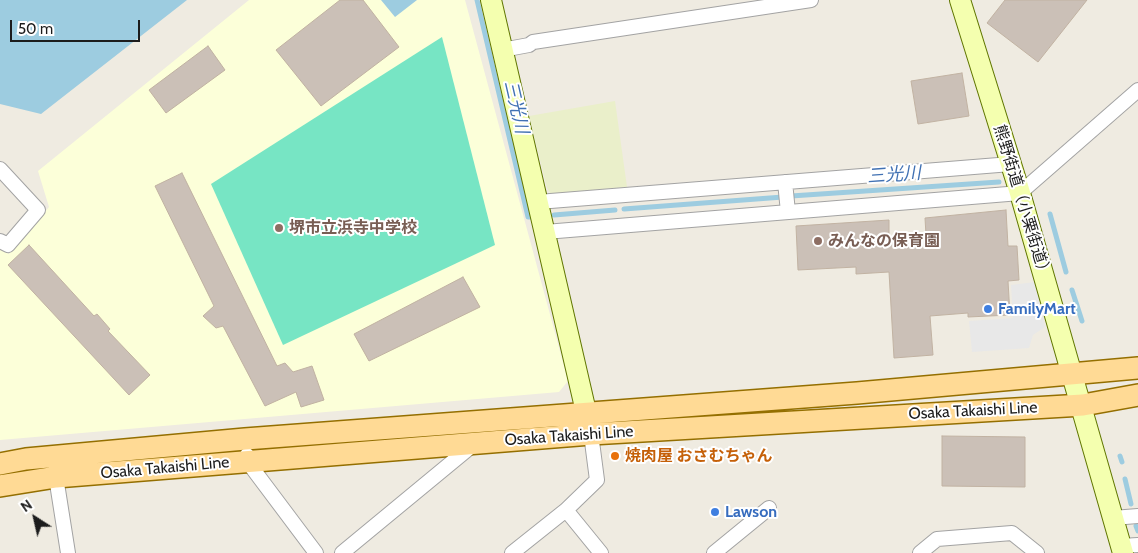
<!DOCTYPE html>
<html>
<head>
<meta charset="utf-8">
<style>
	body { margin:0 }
	#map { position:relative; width:1138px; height:553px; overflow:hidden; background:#efebe1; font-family:Cabin,sans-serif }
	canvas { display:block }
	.north { position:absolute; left:10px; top:493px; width:50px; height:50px; -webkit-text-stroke:4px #fff; paint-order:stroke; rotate:325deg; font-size:14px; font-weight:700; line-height:20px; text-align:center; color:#1c1c1c }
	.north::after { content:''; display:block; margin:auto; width:18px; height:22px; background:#1c1c1c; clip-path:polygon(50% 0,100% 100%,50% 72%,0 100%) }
	.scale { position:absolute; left:10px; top:20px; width:130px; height:22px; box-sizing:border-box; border:2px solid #1c1c1c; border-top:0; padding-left:6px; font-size:15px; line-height:18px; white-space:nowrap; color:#1c1c1c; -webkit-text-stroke:4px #fff; paint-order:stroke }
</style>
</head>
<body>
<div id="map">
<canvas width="1138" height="553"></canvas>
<div class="north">N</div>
<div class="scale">50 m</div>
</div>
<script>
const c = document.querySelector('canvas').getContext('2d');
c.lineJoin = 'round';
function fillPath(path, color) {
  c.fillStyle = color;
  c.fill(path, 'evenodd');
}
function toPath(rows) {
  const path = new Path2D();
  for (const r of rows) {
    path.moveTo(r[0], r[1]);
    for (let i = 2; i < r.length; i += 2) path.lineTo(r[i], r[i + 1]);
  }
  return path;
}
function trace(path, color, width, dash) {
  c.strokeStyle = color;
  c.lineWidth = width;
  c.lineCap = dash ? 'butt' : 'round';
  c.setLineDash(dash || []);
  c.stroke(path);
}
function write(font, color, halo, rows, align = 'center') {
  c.font = font + ' Cabin,"Noto Sans JP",sans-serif';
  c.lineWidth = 4;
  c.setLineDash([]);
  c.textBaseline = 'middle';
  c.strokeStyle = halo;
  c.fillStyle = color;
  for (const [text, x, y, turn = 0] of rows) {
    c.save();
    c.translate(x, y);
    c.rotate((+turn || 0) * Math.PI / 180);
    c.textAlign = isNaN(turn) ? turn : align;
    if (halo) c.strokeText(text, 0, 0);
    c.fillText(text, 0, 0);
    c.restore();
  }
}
fillPath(toPath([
	[249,0,465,0,568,381,559,392,0,440,0,248,9,254,49,207,38,171]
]), '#fcffd9');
fillPath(toPath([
	[615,101,627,187,551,194,547,188,529,116]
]), '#eaefca');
fillPath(toPath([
	[442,37,495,245,283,345,211,184]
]), '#77e5c4');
fillPath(toPath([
	[1035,282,1045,327,1033,335,1029,348,972,352,969,321,1013,318,1011,285]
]), '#e8e8e8');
fillPath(toPath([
	[0,0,187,0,41,114,0,104],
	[381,0,417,0,395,17]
]), '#9dcce0');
trace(toPath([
	[477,0,528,217,531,217],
	[791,196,999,182],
	[624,209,783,197],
	[1050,214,1066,272],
	[554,215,615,210],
	[1072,290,1082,321],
	[1120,456,1122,462],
	[1125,479,1131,504],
	[1136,526,1138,531]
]), '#9dcce0', 5);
const building = toPath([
	[340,0,363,0,399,47,321,106,276,50,340,0],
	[1005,0,1087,0,1038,62,987,23,1005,0],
	[208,46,225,70,166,113,149,90,208,46],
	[962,73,969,116,918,124,911,81,962,73],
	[182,173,277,366,285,363,293,372,312,366,324,400,301,407,296,392,265,406,223,326,216,328,203,316,214,306,155,186,182,173],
	[1006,210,1008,246,1017,246,1019,280,1008,281,1010,315,968,317,968,313,930,316,933,355,894,358,889,272,856,274,856,267,798,270,796,226,889,220,889,238,926,235,925,218,1006,210],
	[29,245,94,316,97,314,110,329,108,331,150,375,129,395,8,265,29,245],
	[463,277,480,307,369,361,354,334,463,277],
	[942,436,1025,437,1025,487,942,486,942,436]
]);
fillPath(building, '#cbc0b7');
trace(building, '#c1b2a2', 1);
const street = toPath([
	[502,50,529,45,533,42,811,0],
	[0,169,38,210,8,245,0,241],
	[785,182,788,212],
	[538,202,1011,164],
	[545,232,1020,193,1138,90],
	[247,455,247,461,316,553],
	[56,477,68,553],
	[566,510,601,553],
	[1113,518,1138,516],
	[1121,546,1138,545],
	[342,553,474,444],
	[512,553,566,510,597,480,591,434],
	[714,553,769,508],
	[920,553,937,539,1012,533,1037,553]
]);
const secondary = toPath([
	[491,0,590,429],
	[960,0,1020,193,1123,553]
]);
const primary = toPath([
	[0,464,26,459,245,439,857,393,1138,368],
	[0,486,56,477,591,434,1083,405,1138,395]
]);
trace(street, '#a3a3a3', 16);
trace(secondary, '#607600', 22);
trace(primary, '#946f00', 24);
trace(street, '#fff', 14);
trace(secondary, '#f4ffaf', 20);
trace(primary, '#ffda95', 21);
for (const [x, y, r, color] of [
	[279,228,5,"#8d6e63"],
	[818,241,5,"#8d6e63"],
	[988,309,5,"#3f7fe0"],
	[615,456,5,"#e8710a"],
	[715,512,5,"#3f7fe0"]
]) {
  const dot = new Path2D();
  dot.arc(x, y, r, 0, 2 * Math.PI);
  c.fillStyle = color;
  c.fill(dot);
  trace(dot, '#fff', 2);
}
write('16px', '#1c1c1c', '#fff', [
	["熊野街道（小栗街道）",1022,202,73],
	["Osaka Takaishi Line",973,411,-3],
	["Osaka Takaishi Line",569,436,-4],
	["Osaka Takaishi Line",165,468,-5]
]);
write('bold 16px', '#785e54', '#fff', [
	["堺市立浜寺中学校",289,228],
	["みんなの保育園",828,241]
], 'left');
write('bold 16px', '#366cbe', '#fff', [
	["FamilyMart",998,309],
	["Lawson",725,512]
], 'left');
write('bold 16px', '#c56008', '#fff', [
	["焼肉屋 おさむちゃん",625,456]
], 'left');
write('italic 18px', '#4171b3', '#fff', [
	["三光川",516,107,77],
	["三光川",894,175,-4]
]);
</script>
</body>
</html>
